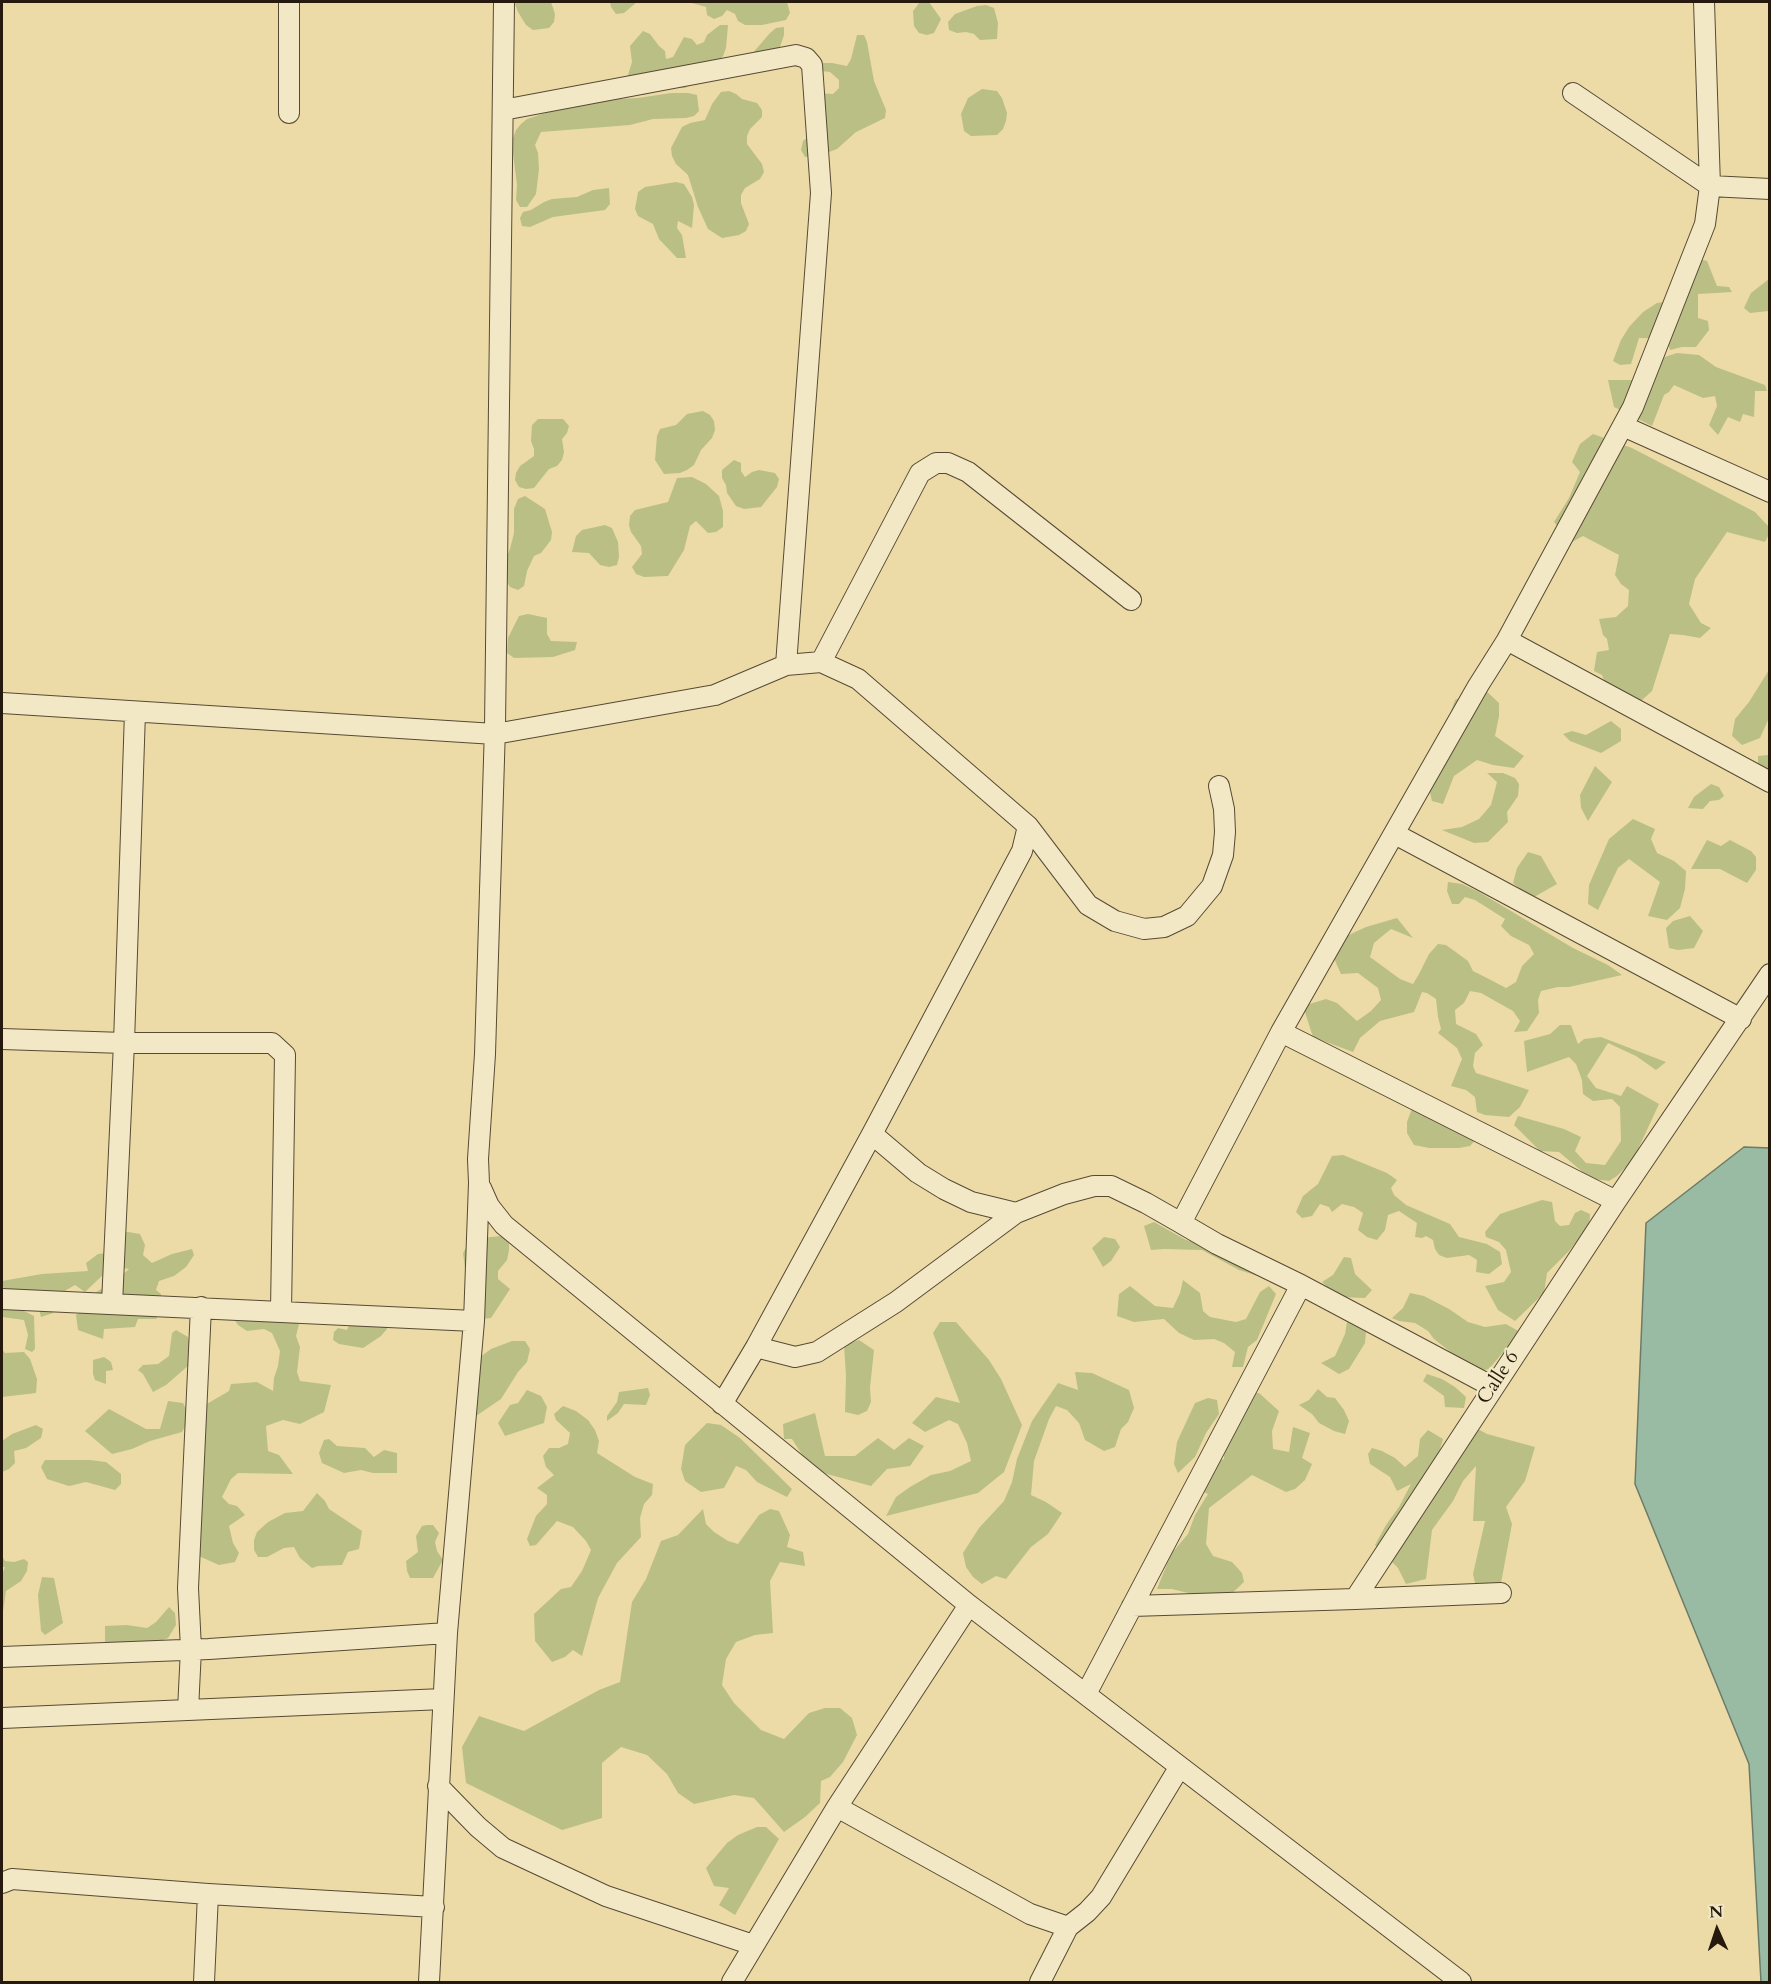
<!DOCTYPE html>
<html>
<head>
<meta charset="utf-8">
<style>
	body { margin:0 }
	#map { position:relative; width:1771px; height:1984px; overflow:hidden; background:#ecdba7; font-family:Cardo,serif }
	canvas { display:block }
	.frame { position:absolute; inset:0; border:3px solid #251a0d; pointer-events:none }
	.north { position:absolute; left:1687px; top:1900px; width:60px; height:60px; -webkit-text-stroke:4px #f3e8c6; paint-order:stroke; rotate:357deg; font-size:16px; font-weight:700; line-height:24px; text-align:center; color:#251a0d }
	.north::after { content:''; display:block; margin:auto; width:21px; height:27px; background:#251a0d; clip-path:polygon(50% 0,100% 100%,50% 72%,0 100%) }
</style>
</head>
<body>
<div id="map">
<canvas width="1771" height="1984"></canvas>
<div class="frame"></div>
<div class="north">N</div>
</div>
<script>
const c = document.querySelector('canvas').getContext('2d');
c.lineJoin = 'round';
function fillPath(path, color) {
  c.fillStyle = color;
  c.fill(path, 'evenodd');
}
function toPath(rows) {
  const path = new Path2D();
  for (const r of rows) {
    path.moveTo(r[0], r[1]);
    for (let i = 2; i < r.length; i += 2) path.lineTo(r[i], r[i + 1]);
  }
  return path;
}
function trace(path, color, width, dash) {
  c.strokeStyle = color;
  c.lineWidth = width;
  c.lineCap = dash ? 'butt' : 'round';
  c.setLineDash(dash || []);
  c.stroke(path);
}
function write(font, color, halo, rows, align = 'center') {
  c.font = font + ' Cardo,serif';
  c.lineWidth = 4.5;
  c.setLineDash([]);
  c.textBaseline = 'middle';
  c.strokeStyle = halo;
  c.fillStyle = color;
  for (const [text, x, y, turn = 0] of rows) {
    c.save();
    c.translate(x, y);
    c.rotate((+turn || 0) * Math.PI / 180);
    c.textAlign = isNaN(turn) ? turn : align;
    if (halo) c.strokeText(text, 0, 0);
    c.fillText(text, 0, 0);
    c.restore();
  }
}
fillPath(toPath([
	[516,2,551,2,555,14,554,22,549,28,533,30,526,25,518,12,515,4],
	[610,2,637,2,624,13,616,14,611,7],
	[688,2,787,2,790,13,786,20,762,25,745,25,738,21,735,14,727,10,722,16,714,19,707,15,706,7],
	[920,2,929,2,941,19,934,33,927,35,919,33,914,26,913,11],
	[986,5,994,8,998,23,997,39,980,40,974,34,966,32,957,33,949,30,948,22,955,14,977,6],
	[720,25,728,25,726,48,723,56,712,69,685,88,668,88,643,95,634,92,627,78,632,62,630,46,643,31,650,34,659,46,665,51,666,59,673,57,684,37,692,39,697,45,704,42,707,35],
	[784,27,784,35,779,50,751,55,770,33,776,28],
	[857,35,864,35,867,42,874,81,886,110,885,118,856,132,837,149,821,155,805,157,801,150,803,141,809,136,818,93,833,94,839,88,839,80,830,72,821,71,823,63,832,63,847,66,851,59],
	[982,89,997,91,1002,98,1007,113,1006,121,1003,129,997,135,971,136,964,131,961,114,968,98],
	[729,91,736,94,742,99,757,103,762,110,762,117,750,129,747,136,747,144,762,164,764,172,760,179,745,188,741,195,741,203,749,224,746,231,739,235,722,238,708,229,698,207,688,175,676,164,672,156,671,148,682,127,690,123,705,120,712,104,721,92],
	[671,93,688,93,697,95,699,111,694,116,686,118,653,119,630,125,541,132,535,145,538,153,539,169,536,194,527,207,520,207,516,200,517,185,513,153,513,138,516,130,521,124,527,119,567,106,594,100,638,98],
	[676,182,684,184,692,197,694,205,692,228,678,221,677,228,682,235,686,258,677,258,659,239,653,224,638,216,635,209,638,192,645,187],
	[609,188,610,204,605,210,553,217,530,227,522,226,520,218,523,212,531,210,544,202,552,199,577,197,593,190],
	[1686,255,1707,261,1717,286,1729,287,1732,292,1698,294,1698,318,1708,321,1709,330,1696,347,1682,347,1670,350,1667,339,1639,338,1631,364,1620,365,1613,361,1621,340,1629,327,1643,312,1657,303,1685,299],
	[1769,279,1769,311,1750,313,1744,308,1751,293],
	[1677,353,1699,355,1716,367,1765,385,1767,391,1755,391,1754,417,1743,414,1740,422,1728,417,1718,435,1709,425,1717,406,1715,396,1703,398,1674,385,1669,392,1664,395,1652,426,1614,407,1608,380,1634,380,1637,366],
	[703,411,710,415,714,421,715,430,712,438,701,450,694,465,687,470,680,473,664,474,655,460,657,436,660,429,676,425,687,414],
	[538,419,563,419,569,426,567,433,562,439,564,452,562,460,557,466,549,469,534,488,526,489,519,487,515,480,516,473,520,466,534,456,534,449,531,441,532,425],
	[1593,434,1632,448,1755,512,1769,527,1769,534,1765,542,1727,532,1695,579,1689,604,1701,623,1711,628,1700,638,1683,635,1670,634,1652,691,1641,701,1614,707,1602,675,1594,671,1597,652,1609,650,1607,639,1603,635,1599,619,1616,617,1628,606,1629,590,1621,584,1615,575,1619,555,1583,536,1572,542,1554,522,1569,498,1580,472,1572,462,1580,444],
	[734,460,741,463,741,471,745,477,752,472,759,470,775,473,779,479,777,487,761,507,744,509,736,506,727,493,726,485,722,478,722,470],
	[692,477,706,484,719,496,723,511,723,527,716,532,708,533,696,521,690,526,684,550,668,576,644,577,636,574,632,567,642,554,641,546,631,532,629,525,630,516,635,510,668,502,677,478],
	[525,496,545,509,552,532,551,540,541,553,534,556,527,571,524,586,518,590,510,587,505,579,504,563,510,549,514,533,514,509,518,499],
	[605,525,612,528,618,542,619,557,617,565,609,567,600,565,589,553,572,552,576,536,582,530],
	[528,614,547,618,547,634,551,641,577,642,575,650,553,657,514,658,507,653,508,638,519,616],
	[1769,670,1769,718,1760,738,1742,745,1732,736,1735,719,1749,702],
	[1482,687,1499,703,1499,716,1495,736,1524,756,1514,768,1493,765,1477,760,1454,776,1443,804,1432,801,1427,780,1455,700],
	[1611,721,1621,729,1621,741,1601,753,1570,741,1563,734,1572,731,1586,735],
	[1768,755,1769,755,1769,772,1758,767,1758,756],
	[1595,766,1612,782,1588,821,1581,808,1580,795],
	[1487,773,1503,773,1515,778,1519,784,1518,796,1507,812,1508,822,1488,842,1474,843,1442,830,1462,827,1479,819,1491,805,1497,782],
	[1711,784,1719,787,1724,796,1719,800,1710,801,1703,809,1688,808,1694,797],
	[1633,819,1655,829,1651,839,1657,853,1674,861,1686,871,1685,889,1680,908,1667,920,1648,916,1660,882,1629,859,1618,868,1598,910,1588,904,1589,885,1609,839],
	[1707,840,1721,846,1730,840,1751,851,1756,857,1756,870,1747,883,1720,869,1691,869],
	[1528,852,1541,856,1557,884,1534,897,1525,893,1513,883,1517,868],
	[1448,882,1462,884,1479,892,1573,948,1608,965,1622,975,1569,987,1558,987,1541,991,1538,1000,1539,1013,1527,1031,1514,1032,1520,1021,1513,1011,1481,993,1470,991,1464,1003,1455,1010,1456,1024,1476,1034,1483,1045,1475,1053,1473,1066,1476,1073,1529,1090,1520,1107,1509,1117,1485,1115,1477,1112,1475,1097,1466,1090,1451,1086,1462,1059,1457,1048,1438,1033,1441,1029,1438,1017,1436,999,1427,993,1422,992,1414,1012,1380,1021,1360,1038,1353,1052,1313,1037,1303,1006,1326,999,1337,1003,1357,1021,1371,1011,1381,1000,1378,988,1358,973,1341,974,1333,956,1338,940,1366,927,1397,918,1413,938,1391,929,1374,943,1370,957,1400,979,1413,984,1419,974,1429,954,1438,944,1446,945,1468,961,1473,971,1489,979,1506,988,1516,982,1522,966,1534,954,1529,945,1511,936,1501,926,1505,919,1475,900,1465,897,1459,904,1452,904,1447,891],
	[1690,916,1703,931,1694,948,1678,950,1669,948,1666,928,1673,921],
	[1560,1025,1571,1025,1578,1044,1584,1039,1601,1037,1666,1062,1656,1070,1636,1056,1608,1043,1587,1076,1596,1088,1621,1096,1627,1086,1659,1104,1633,1160,1617,1176,1609,1181,1593,1179,1584,1173,1559,1152,1540,1151,1514,1125,1518,1116,1564,1129,1581,1137,1575,1151,1586,1163,1605,1165,1621,1141,1620,1107,1612,1099,1593,1101,1583,1094,1582,1080,1576,1064,1569,1057,1527,1072,1524,1041,1550,1034],
	[1414,1103,1479,1136,1470,1146,1459,1148,1429,1148,1414,1145,1407,1133,1407,1122],
	[1343,1155,1387,1173,1397,1180,1391,1188,1394,1195,1406,1205,1450,1224,1459,1237,1487,1244,1500,1252,1502,1264,1489,1274,1476,1272,1477,1260,1469,1255,1447,1258,1439,1255,1435,1249,1433,1240,1426,1236,1422,1238,1415,1237,1417,1223,1399,1211,1388,1215,1385,1230,1377,1240,1367,1237,1358,1230,1363,1213,1354,1207,1342,1204,1332,1212,1329,1207,1320,1204,1312,1216,1302,1218,1296,1212,1303,1196,1318,1184,1332,1156],
	[1542,1200,1552,1202,1555,1221,1560,1226,1569,1225,1575,1213,1581,1210,1590,1214,1589,1226,1569,1251,1547,1273,1544,1293,1515,1321,1498,1310,1485,1286,1504,1282,1511,1272,1506,1250,1499,1242,1486,1237,1485,1232,1500,1214],
	[1154,1222,1186,1240,1256,1257,1258,1276,1239,1270,1202,1250,1164,1249,1151,1250,1144,1226],
	[122,1231,140,1234,145,1245,143,1255,152,1263,172,1254,192,1249,194,1255,186,1267,174,1276,159,1281,156,1290,161,1294,161,1312,156,1319,138,1319,135,1327,104,1329,103,1339,78,1330,76,1315,83,1309,92,1295,121,1276,129,1269,123,1268,106,1272,85,1292,75,1285,63,1292,55,1305,53,1313,41,1317,39,1309,4,1290,2,1281,42,1274,88,1271,86,1263,98,1254,107,1253],
	[501,1236,509,1243,509,1250,507,1260,498,1271,498,1279,510,1289,491,1318,482,1319,467,1285,463,1253,471,1239],
	[1104,1237,1115,1239,1120,1247,1111,1261,1103,1267,1092,1248],
	[1344,1257,1351,1258,1355,1274,1372,1290,1365,1298,1338,1297,1322,1282,1333,1275],
	[1183,1280,1200,1293,1203,1311,1210,1317,1236,1322,1246,1319,1260,1292,1269,1286,1276,1294,1257,1340,1248,1347,1243,1367,1232,1367,1235,1352,1224,1343,1214,1339,1194,1340,1179,1333,1164,1319,1134,1322,1117,1316,1119,1294,1130,1286,1155,1306,1173,1308,1180,1293],
	[1410,1293,1424,1296,1449,1309,1468,1322,1485,1327,1506,1324,1520,1332,1489,1369,1479,1371,1457,1357,1434,1339,1428,1331,1415,1323,1399,1321,1392,1318,1403,1308],
	[2,1308,20,1309,34,1316,35,1349,32,1352,25,1349,28,1335,24,1320,2,1317,2,1318],
	[275,1317,299,1324,296,1336,300,1347,297,1372,300,1381,331,1385,324,1412,300,1424,283,1420,266,1426,268,1451,279,1455,293,1474,238,1473,231,1479,222,1497,229,1504,237,1506,245,1515,229,1526,233,1543,239,1553,235,1562,219,1565,192,1553,205,1405,229,1391,231,1384,257,1382,273,1391,274,1378,278,1366,280,1351,272,1333,264,1329,247,1331,238,1325,234,1319],
	[352,1319,387,1320,387,1329,381,1336,363,1348,339,1344,333,1340,334,1332,338,1328,347,1330],
	[940,1322,956,1322,989,1360,1001,1379,1022,1425,1004,1472,978,1493,886,1516,896,1497,910,1487,931,1475,950,1471,971,1461,967,1443,958,1424,949,1420,925,1432,912,1423,936,1397,960,1403,933,1333],
	[1347,1322,1366,1332,1365,1343,1349,1369,1339,1374,1321,1363,1335,1356,1345,1334],
	[176,1330,188,1337,190,1348,189,1365,166,1385,153,1392,143,1374,138,1370,143,1365,158,1364,169,1356,172,1333],
	[859,1340,874,1350,870,1388,871,1402,867,1411,858,1415,845,1412,846,1376,844,1345],
	[512,1341,525,1341,530,1349,527,1362,518,1372,501,1399,476,1416,461,1393,476,1360,491,1349],
	[2,1349,5,1353,24,1352,30,1359,37,1379,36,1393,2,1397],
	[104,1357,111,1362,113,1370,106,1371,106,1384,95,1380,93,1374,93,1360],
	[1075,1372,1092,1373,1129,1390,1134,1408,1128,1422,1121,1429,1115,1447,1104,1451,1085,1440,1079,1423,1067,1410,1056,1406,1049,1419,1034,1461,1031,1495,1046,1502,1062,1513,1048,1534,1031,1547,1006,1579,996,1576,982,1584,973,1577,966,1567,963,1553,979,1528,1004,1501,1012,1482,1017,1459,1032,1421,1058,1383,1078,1390],
	[1427,1374,1442,1379,1455,1387,1466,1397,1464,1408,1445,1407,1444,1396,1423,1381],
	[648,1388,650,1395,646,1405,624,1404,618,1413,607,1421,607,1416,617,1402,619,1392],
	[1318,1389,1327,1397,1335,1398,1344,1410,1349,1421,1345,1434,1334,1431,1319,1423,1312,1414,1299,1405,1309,1400],
	[527,1390,541,1396,547,1407,544,1423,505,1436,498,1423,510,1405,518,1403],
	[1244,1393,1259,1393,1279,1411,1272,1431,1273,1449,1289,1452,1293,1427,1310,1433,1302,1458,1312,1464,1305,1480,1295,1489,1286,1492,1252,1475,1209,1508,1206,1544,1213,1556,1232,1562,1242,1573,1244,1582,1228,1597,1192,1594,1172,1589,1157,1589,1171,1554,1188,1534,1195,1515,1208,1494,1186,1485,1197,1470,1224,1459,1224,1428],
	[1208,1398,1217,1400,1219,1414,1206,1433,1195,1457,1178,1473,1174,1464,1177,1442,1195,1403],
	[168,1401,183,1403,187,1411,189,1419,182,1432,150,1441,132,1449,112,1454,85,1431,109,1409,146,1429,160,1429],
	[563,1406,576,1411,588,1420,595,1430,599,1441,597,1453,635,1477,653,1484,652,1495,644,1504,640,1518,641,1537,617,1563,598,1598,582,1656,573,1650,565,1657,552,1662,535,1641,534,1614,561,1589,571,1587,582,1571,591,1550,586,1541,573,1527,557,1521,536,1545,530,1546,527,1539,536,1516,547,1504,547,1495,537,1488,554,1475,546,1467,543,1456,549,1448,559,1448,568,1444,570,1433,556,1420,554,1414],
	[815,1413,825,1456,855,1456,878,1438,894,1450,909,1438,924,1446,910,1466,887,1469,871,1486,827,1474,810,1467,792,1439,784,1439,783,1424],
	[707,1423,721,1425,740,1438,792,1489,787,1497,757,1482,746,1470,736,1466,724,1488,701,1492,685,1481,681,1469,685,1445],
	[36,1425,43,1429,41,1438,26,1448,14,1451,15,1463,9,1469,2,1472,2,1441,12,1434],
	[1476,1428,1487,1434,1535,1447,1525,1481,1506,1507,1512,1524,1501,1583,1477,1592,1473,1574,1485,1521,1473,1521,1476,1466,1463,1481,1453,1501,1432,1530,1426,1579,1406,1584,1398,1568,1375,1545,1386,1525,1399,1507,1411,1484,1397,1491,1390,1477,1370,1464,1368,1454,1372,1448,1382,1451,1395,1458,1405,1467,1418,1456,1420,1439,1428,1430,1443,1439,1438,1456],
	[329,1439,337,1446,365,1448,374,1457,384,1450,397,1453,397,1473,373,1473,361,1470,344,1473,322,1463,319,1453,324,1440],
	[45,1460,90,1460,106,1462,121,1474,121,1484,115,1490,86,1482,69,1486,47,1479,41,1467],
	[317,1493,325,1501,329,1509,362,1531,359,1549,348,1552,342,1565,318,1566,312,1568,300,1558,294,1547,284,1548,267,1557,258,1557,254,1550,254,1540,257,1532,268,1522,285,1513,303,1511],
	[703,1509,706,1524,714,1532,728,1541,738,1544,759,1515,770,1509,779,1511,790,1535,787,1547,803,1552,805,1566,780,1562,770,1581,773,1633,755,1635,736,1642,726,1659,722,1685,734,1703,761,1730,784,1739,809,1713,825,1708,840,1708,852,1718,857,1735,843,1762,830,1777,821,1781,820,1803,805,1817,784,1832,754,1798,734,1795,694,1804,678,1793,667,1774,647,1755,621,1747,602,1763,602,1818,562,1830,466,1783,462,1747,479,1716,524,1731,599,1690,620,1682,632,1602,646,1579,661,1541,678,1535],
	[427,1525,433,1525,439,1533,435,1542,437,1551,443,1560,433,1578,410,1578,407,1571,406,1561,418,1552,416,1536,422,1526],
	[2,1556,5,1561,14,1562,24,1559,28,1562,27,1571,21,1581,6,1591,2,1618,2,1574,5,1567,2,1567],
	[42,1577,54,1578,63,1623,45,1635,41,1631,38,1595],
	[169,1607,175,1613,176,1625,168,1638,152,1644,113,1647,105,1642,105,1626,127,1625,147,1628,156,1622],
	[757,1827,766,1827,779,1839,735,1915,719,1905,729,1888,714,1886,706,1868,727,1843,738,1835]
]), '#babf85');
const water = toPath([
	[1744,1147,1770,1148,1769,1982,1761,1982,1749,1764,1635,1484,1646,1223,1744,1147]
]);
fillPath(water, '#99bba4');
trace(water, '#6b7b68', 1.5);
const minor = toPath([
	[1573,93,1710,186,1770,189],
	[503,110,796,55,806,58,812,65,821,193,786,665],
	[289,113,289,2],
	[1623,426,1770,492],
	[1507,640,1770,782],
	[821,662,920,473,936,463,948,463,968,472,1131,600],
	[2,703,495,734,715,695,786,665,821,662,858,679,1028,826,1088,905,1115,921,1144,929,1164,927,1187,916,1212,886,1223,855,1225,832,1224,809,1219,786],
	[1395,834,1741,1019],
	[1281,1032,1616,1201],
	[2,1039,124,1043,272,1043,285,1055,281,1311],
	[872,1134,918,1173,944,1189,971,1202,1016,1213],
	[481,1188,489,1206,504,1225,969,1605,1461,1982],
	[2,1299,474,1321],
	[112,1304,124,1043,135,712],
	[756,1347,795,1357,817,1352,896,1302,1016,1213,1064,1194,1094,1186,1111,1186,1146,1203,1181,1223],
	[1493,1387,1301,1285,1217,1244,1181,1223,1281,1032,1478,686,1507,640,1633,407,1705,224,1710,186,1704,2],
	[722,1404,756,1347,872,1134,1022,851,1028,826],
	[1355,1599,1501,1593],
	[1132,1606,1355,1599,1616,1201,1770,974],
	[2,1657,209,1649,447,1633],
	[1086,1694,1301,1285],
	[188,1710,191,1649,188,1588,201,1307],
	[2,1718,443,1699],
	[438,1786,478,1827,503,1848,606,1896,753,1945],
	[837,1807,1030,1914,1068,1927,1087,1912,1101,1897,1179,1768],
	[2,1883,12,1879,208,1894,434,1907],
	[204,1982,208,1894],
	[429,1982,447,1633,474,1321,479,1183,478,1159,485,1054,495,727,504,2],
	[732,1982,837,1807,969,1605],
	[1040,1982,1068,1927]
]);
trace(minor, '#574a34', 22);
trace(minor, '#f3e8c6', 20);
write('20px', '#251a0d', '#f3e8c6', [
	["Calle 6",1499,1378,-57]
]);
</script>
</body>
</html>
